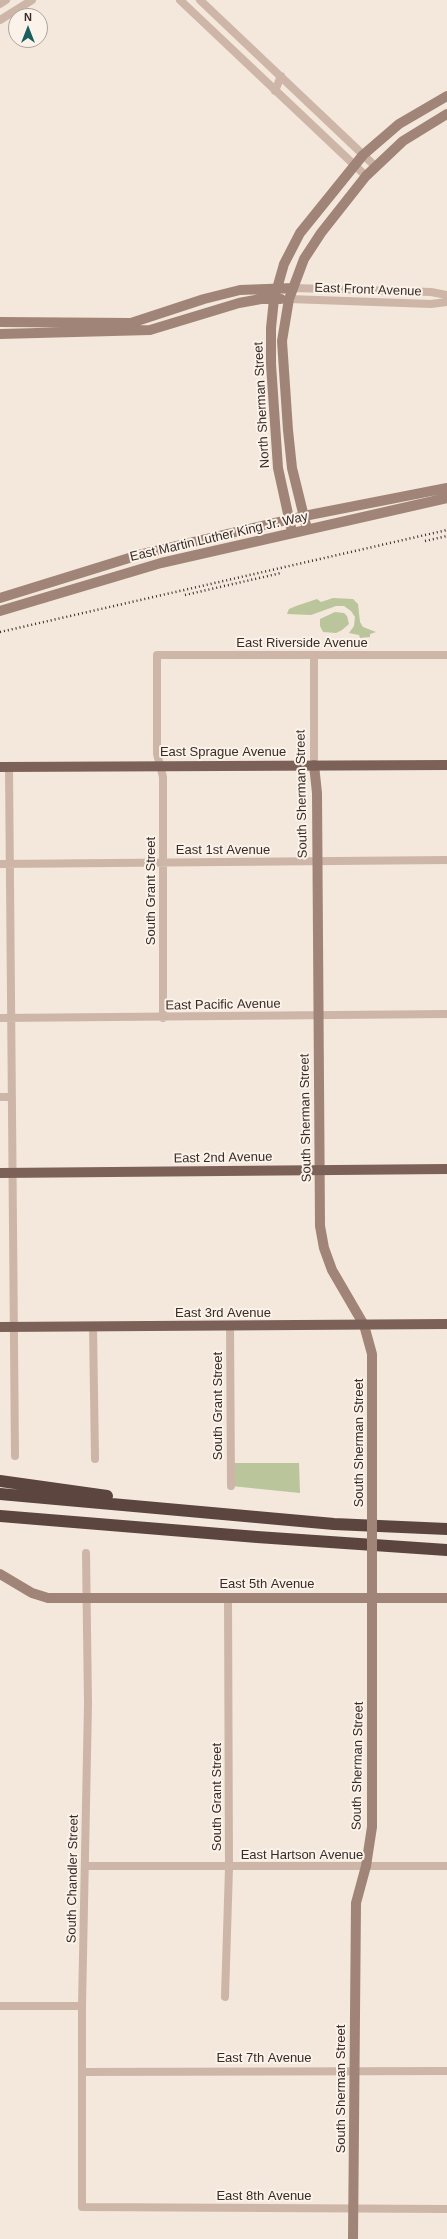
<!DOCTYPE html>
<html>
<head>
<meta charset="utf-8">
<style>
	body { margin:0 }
	#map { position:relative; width:447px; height:2239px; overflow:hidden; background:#f4e7dc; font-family:Helvetica,sans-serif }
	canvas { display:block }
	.north { position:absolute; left:8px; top:8px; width:40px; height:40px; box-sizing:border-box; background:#fbf2e9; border:1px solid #ada39c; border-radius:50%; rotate:0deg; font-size:11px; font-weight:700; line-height:16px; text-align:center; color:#392c28 }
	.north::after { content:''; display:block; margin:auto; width:14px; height:18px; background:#1a5e5e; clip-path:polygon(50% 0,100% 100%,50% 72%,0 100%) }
</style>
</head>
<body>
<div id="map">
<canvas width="447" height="2239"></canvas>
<div class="north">N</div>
</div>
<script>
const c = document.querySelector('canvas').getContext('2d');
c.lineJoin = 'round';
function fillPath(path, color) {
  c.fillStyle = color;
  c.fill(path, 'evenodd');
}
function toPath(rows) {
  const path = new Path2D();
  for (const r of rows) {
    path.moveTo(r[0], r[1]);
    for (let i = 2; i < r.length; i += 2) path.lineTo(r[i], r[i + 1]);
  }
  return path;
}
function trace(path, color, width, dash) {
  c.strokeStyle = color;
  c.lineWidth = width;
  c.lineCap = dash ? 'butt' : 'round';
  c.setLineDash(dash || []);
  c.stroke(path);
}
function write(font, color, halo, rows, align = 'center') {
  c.font = font + ' Helvetica,sans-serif';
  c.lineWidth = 4;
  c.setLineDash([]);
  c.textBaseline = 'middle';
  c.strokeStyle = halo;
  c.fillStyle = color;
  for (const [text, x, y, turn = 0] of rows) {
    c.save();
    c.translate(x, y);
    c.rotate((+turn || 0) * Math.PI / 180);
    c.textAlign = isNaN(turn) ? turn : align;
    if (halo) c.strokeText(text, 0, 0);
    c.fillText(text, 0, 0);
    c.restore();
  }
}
fillPath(toPath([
	[333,598,353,599,358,604,360,622,363,627,376,632,370,634,370,637,360,638,359,635,349,633,354,626,355,617,351,611,344,606,336,606,311,615,287,614,289,609,296,606,317,599,321,602],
	[335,612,344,613,347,616,349,624,342,630,336,633,323,632,320,626,320,619],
	[231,1463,299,1463,300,1493,231,1486]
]), '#bac59b');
trace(toPath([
	[180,0,366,176],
	[200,0,375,166],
	[0,4,6,0],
	[0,20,32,0],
	[275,91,281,76],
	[293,288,431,292,447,295],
	[289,299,431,304,447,302],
	[314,656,314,765],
	[9,767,15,1456],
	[0,864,447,860],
	[0,1018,447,1014],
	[163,1018,163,777,157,754,157,655,447,655],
	[0,1097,12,1097],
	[93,1326,95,1459],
	[230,1326,231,1486],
	[86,1553,88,1704,82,2006,82,2207,447,2209],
	[86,1866,447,1866],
	[225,1997,229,1868,228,1597],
	[0,2006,82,2006],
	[82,2072,447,2071]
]), '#cdb6a7', 8);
trace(toPath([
	[0,322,131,323,204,299,240,290,293,288],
	[0,334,150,330,239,303,261,299,281,299],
	[307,529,292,468,288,430,282,341,289,299,304,259,321,233,366,176,403,141,447,114],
	[292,532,278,468,271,364,271,328,274,299,284,264,300,233,363,155,399,124,447,96],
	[0,598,142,554,304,516,447,488],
	[0,611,161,563,447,498],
	[314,765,317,793,320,1226,324,1248,332,1270,364,1325,372,1354,372,1503],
	[0,1574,32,1593,48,1598,447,1598],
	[353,2239,356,1903,366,1866,372,1827,372,1573]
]), '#a18478', 10);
trace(toPath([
	[0,767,447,765],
	[0,1173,447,1169],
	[0,1327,447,1324]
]), '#7c6158', 10);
trace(toPath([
	[0,1481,107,1496],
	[0,1494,334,1524,447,1529],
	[0,1516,257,1537,447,1550]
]), '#5b453e', 12);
trace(toPath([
	[425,541,447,536],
	[185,595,281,573],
	[0,632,447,530]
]), '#392c28', 2.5, [1, 3]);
trace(toPath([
	[372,1573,372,1503]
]), '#a18478', 10);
write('13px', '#392c28', '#fbf2e9', [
	["East Front Avenue",368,290,2],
	["North Sherman Street",262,405,-93],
	["East Martin Luther King Jr. Way",219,537,-13],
	["East Riverside Avenue",302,643],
	["East Sprague Avenue",223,752],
	["South Sherman Street",302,794,-91],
	["East 1st Avenue",223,850],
	["South Grant Street",151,891,-90],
	["East Pacific Avenue",223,1005,-1],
	["South Sherman Street",306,1118,-91],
	["East 2nd Avenue",223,1158,-1],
	["East 3rd Avenue",223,1313],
	["South Grant Street",218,1406,-90],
	["South Sherman Street",359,1443,-90],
	["East 5th Avenue",267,1584],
	["South Sherman Street",358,1766,-89],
	["South Grant Street",217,1797,-90],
	["East Hartson Avenue",302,1855],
	["South Chandler Street",73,1879,-89],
	["East 7th Avenue",264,2058],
	["South Sherman Street",341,2089,-90],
	["East 8th Avenue",264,2196]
]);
</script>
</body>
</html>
